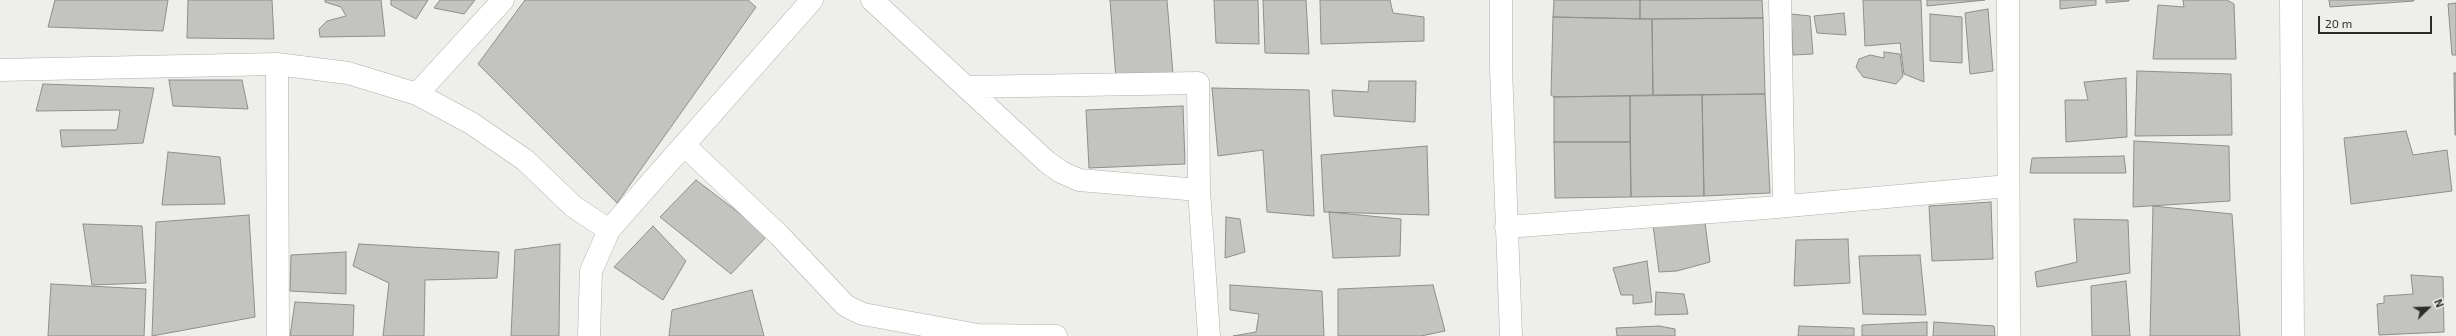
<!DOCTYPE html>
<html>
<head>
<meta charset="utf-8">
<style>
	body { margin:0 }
	#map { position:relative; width:2456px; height:336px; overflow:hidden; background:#eeefeb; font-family:"Exo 2",sans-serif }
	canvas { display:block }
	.north { position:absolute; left:2408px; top:288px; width:40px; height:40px; -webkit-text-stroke:3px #eeefeb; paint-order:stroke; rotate:67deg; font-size:11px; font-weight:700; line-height:16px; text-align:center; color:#2c2c2a }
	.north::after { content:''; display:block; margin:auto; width:14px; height:18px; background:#2c2c2a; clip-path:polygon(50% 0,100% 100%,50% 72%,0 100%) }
	.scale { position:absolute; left:2318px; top:16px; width:114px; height:18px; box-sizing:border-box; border:2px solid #2c2c2a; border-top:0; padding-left:5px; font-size:12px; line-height:14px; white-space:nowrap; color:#2c2c2a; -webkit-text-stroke:3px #eeefeb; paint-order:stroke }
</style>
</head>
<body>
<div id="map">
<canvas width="2456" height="336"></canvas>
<div class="north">N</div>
<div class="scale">20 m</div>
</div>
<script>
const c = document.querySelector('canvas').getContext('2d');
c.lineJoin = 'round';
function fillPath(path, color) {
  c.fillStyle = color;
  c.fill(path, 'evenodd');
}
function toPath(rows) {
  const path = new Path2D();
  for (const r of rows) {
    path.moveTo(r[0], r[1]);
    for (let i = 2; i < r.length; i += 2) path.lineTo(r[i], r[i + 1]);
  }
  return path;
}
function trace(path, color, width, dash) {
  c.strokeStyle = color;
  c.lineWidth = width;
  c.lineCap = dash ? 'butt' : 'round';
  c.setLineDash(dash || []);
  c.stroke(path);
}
const building = toPath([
	[55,0,168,0,163,31,48,27,55,0],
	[188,0,272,0,274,39,187,38,188,0],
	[325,0,381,0,385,36,320,37,319,29,327,21,346,16,341,7,325,2,325,0],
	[391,0,428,0,416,19,391,5,391,0],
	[440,0,475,0,464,14,434,8,440,0],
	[525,0,748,0,756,7,617,203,478,64,525,0],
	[1110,0,1167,0,1173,74,1116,79,1110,0],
	[1214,0,1258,0,1259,44,1216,43,1214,0],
	[1263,0,1306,0,1309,54,1265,53,1263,0],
	[1320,0,1390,0,1393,13,1424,17,1424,41,1321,44,1320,0],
	[1554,0,1640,0,1640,19,1553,17,1554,0],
	[1640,0,1762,0,1763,18,1640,19,1640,0],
	[1863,0,1921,0,1924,82,1904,74,1900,43,1865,46,1863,0],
	[1927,0,1985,0,1927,6,1927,0],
	[2060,0,2096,0,2096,5,2060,9,2060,0],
	[2106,0,2129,0,2129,1,2106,3,2106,0],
	[2183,0,2227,0,2234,4,2236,59,2153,59,2158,5,2184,7,2183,0],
	[2329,0,2414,0,2414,1,2330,7,2329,0],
	[2456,3,2456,55,2452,55,2448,4,2456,3],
	[1988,9,1993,71,1970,74,1965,13,1988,9],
	[1844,13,1846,35,1817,33,1814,16,1844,13],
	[1791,14,1810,16,1813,54,1793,55,1791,14],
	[1930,14,1962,17,1962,63,1930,61,1930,14],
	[1553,17,1652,19,1653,95,1554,97,1551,95,1553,17],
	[1763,18,1765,94,1653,95,1652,19,1763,18],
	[1884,52,1900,54,1903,76,1896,84,1863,77,1856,67,1859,59,1870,55,1884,58,1884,52],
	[2137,71,2231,74,2232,135,2135,136,2137,71],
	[2454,73,2456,73,2456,135,2455,135,2454,73],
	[2126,78,2127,137,2066,142,2065,100,2088,100,2084,82,2126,78],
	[169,80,242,80,248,109,173,106,169,80],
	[1369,81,1416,81,1415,122,1334,116,1332,90,1368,92,1369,81],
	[43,84,154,88,143,143,62,147,60,130,117,130,120,110,36,111,43,84],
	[1212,88,1309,90,1314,216,1267,212,1263,150,1218,156,1212,88],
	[1765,94,1770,193,1704,196,1702,95,1765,94],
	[1702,95,1704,196,1631,197,1630,96,1702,95],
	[1630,96,1630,142,1554,142,1554,97,1630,96],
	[1183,106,1185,164,1089,168,1086,110,1183,106],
	[2406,131,2413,155,2447,150,2452,191,2351,204,2344,138,2406,131],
	[2134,141,2229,146,2230,201,2133,207,2134,141],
	[1554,142,1630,142,1631,197,1555,198,1554,142],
	[1427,146,1429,215,1324,212,1321,155,1427,146],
	[168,152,220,157,225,204,162,205,168,152],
	[2124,156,2126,173,2030,173,2032,158,2124,156],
	[696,180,768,235,731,274,660,217,696,180],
	[1991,202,1993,259,1932,261,1929,206,1991,202],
	[2153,206,2232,214,2240,336,2150,336,2153,206],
	[1329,212,1401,219,1400,256,1333,258,1329,212],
	[249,215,255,317,152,336,156,222,249,215],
	[1226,217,1240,219,1245,252,1225,258,1226,217],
	[2074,219,2128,220,2130,273,2037,287,2035,272,2077,262,2074,219],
	[1705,222,1710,262,1677,271,1659,272,1653,225,1705,222],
	[83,224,142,226,146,283,92,285,83,224],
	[653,226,686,261,663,300,614,267,653,226],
	[1848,239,1850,283,1794,286,1796,240,1848,239],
	[359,244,499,252,497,278,425,280,424,336,383,336,389,283,353,266,359,244],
	[560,244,559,336,511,336,515,250,560,244],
	[346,252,346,294,290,291,291,255,346,252],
	[1920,255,1926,315,1863,314,1859,256,1920,255],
	[1647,261,1652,302,1633,304,1633,295,1621,295,1613,268,1647,261],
	[2411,275,2443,277,2444,332,2379,335,2377,304,2384,303,2384,296,2413,294,2411,275],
	[2126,281,2130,336,2092,336,2091,286,2126,281],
	[51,284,146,289,144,336,48,336,51,284],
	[1230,285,1322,291,1324,336,1233,336,1256,332,1259,314,1230,310,1230,285],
	[1433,285,1445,331,1421,336,1338,336,1338,289,1433,285],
	[752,290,764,336,669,336,672,310,752,290],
	[1656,292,1684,294,1688,314,1655,315,1656,292],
	[295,302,354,305,353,336,290,336,295,302],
	[1927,322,1927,336,1862,336,1862,325,1927,322],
	[1934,322,1994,326,1995,336,1933,336,1934,322],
	[1659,326,1675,329,1675,336,1617,336,1616,328,1659,326],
	[1799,326,1854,328,1854,336,1798,336,1799,326]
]);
fillPath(building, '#c3c4c0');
trace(building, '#8d8f8b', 1);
const minor = toPath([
	[872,0,1047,162,1061,172,1079,180,1199,190],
	[1501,0,1501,68,1511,336],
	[1780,0,1784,206],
	[2008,0,2009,336],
	[2291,0,2293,336],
	[277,64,348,73,417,94,471,123,525,160,574,207,609,230,591,271,589,336],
	[0,70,277,64,278,336],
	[966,87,1198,83,1199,190,1209,336],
	[417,94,503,0],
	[684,145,779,235,845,305,854,310,863,314,978,335,1056,336],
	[1506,227,1766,208,2008,186],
	[609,230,812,0]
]);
trace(minor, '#aeafac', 23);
trace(minor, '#fff', 22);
</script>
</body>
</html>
